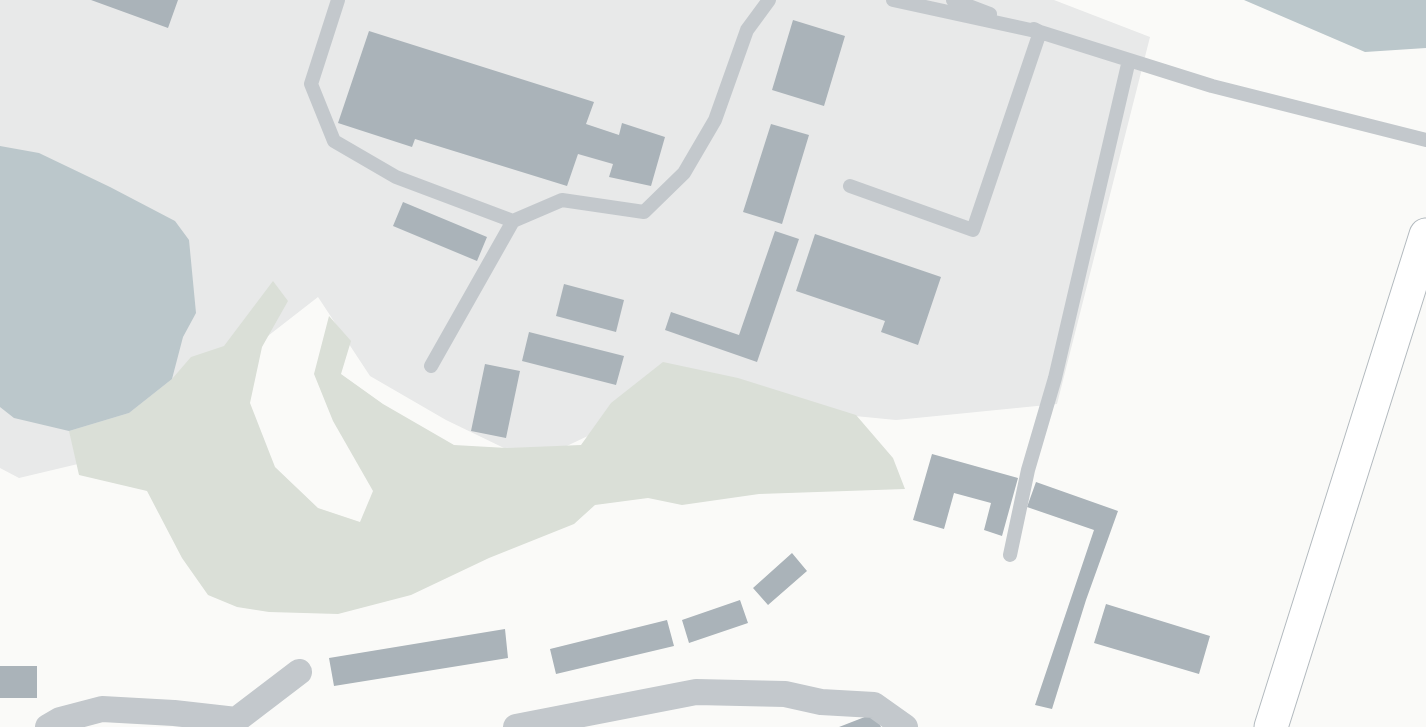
<!DOCTYPE html>
<html>
<head>
<meta charset="utf-8">
<style>
	body { margin:0 }
	canvas { display:block; background:#fafaf8 }
</style>
</head>
<body>
<canvas width="1426" height="727"></canvas>
<script>
const c = document.querySelector('canvas').getContext('2d');
c.lineJoin = 'round';
function fillPath(path, color) {
  c.fillStyle = color;
  c.fill(path, 'evenodd');
}
function toPath(rows) {
  const path = new Path2D();
  for (const r of rows) {
    path.moveTo(r[0], r[1]);
    for (let i = 2; i < r.length; i += 2) path.lineTo(r[i], r[i + 1]);
  }
  return path;
}
function trace(path, color, width, dash) {
  c.strokeStyle = color;
  c.lineWidth = width;
  c.lineCap = dash ? 'butt' : 'round';
  c.setLineDash(dash || []);
  c.stroke(path);
}
fillPath(toPath([
	[0,0,1054,0,1150,37,1057,404,896,420,793,410,651,406,533,462,446,420,370,376,318,297,192,395,120,454,19,478,0,468]
]), '#e8e9e9');
fillPath(toPath([
	[273,281,288,301,262,347,250,403,275,467,318,508,360,522,373,491,333,421,314,374,329,316,351,341,341,374,383,404,454,445,507,448,581,445,611,403,663,362,738,378,856,415,893,458,905,489,759,494,682,505,648,498,595,505,574,524,489,558,411,595,338,614,269,612,237,607,208,595,182,558,147,491,79,475,69,431,129,413,172,379,191,357,224,346]
]), '#dadfd7');
fillPath(toPath([
	[1244,0,1426,0,1426,48,1365,52],
	[0,146,39,153,110,187,175,221,189,240,196,313,183,337,172,379,129,413,69,431,14,418,0,407]
]), '#bbc7cb');
fillPath(toPath([
	[91,0,178,0,168,28],
	[793,20,845,36,824,106,772,90],
	[369,31,594,102,586,124,619,135,622,123,665,137,651,186,609,177,613,164,578,154,567,186,415,139,412,147,338,123],
	[771,124,809,135,782,224,743,212],
	[403,202,487,237,477,261,393,226],
	[775,231,799,239,757,362,665,330,671,312,739,335],
	[815,234,941,277,918,345,881,332,885,321,796,291],
	[564,284,624,300,616,332,556,316],
	[529,332,624,356,616,385,522,361],
	[485,364,520,371,506,438,471,431],
	[932,454,1018,478,1002,536,984,530,991,503,954,493,944,529,913,520],
	[1036,482,1118,511,1086,600,1052,709,1035,705,1094,530,1027,507],
	[792,553,807,571,768,605,753,588],
	[740,600,748,623,689,643,682,620],
	[1106,604,1210,636,1199,674,1094,643],
	[667,620,674,646,556,674,550,649],
	[505,629,508,658,334,686,329,658],
	[0,666,37,666,37,698,0,698],
	[875,713,881,727,839,727]
]), '#aab3b9');
const secondary = toPath([
	[1271,727,1426,235]
]);
trace(secondary, '#b3babf', 35);
trace(toPath([
	[338,0,311,84,334,141,396,177,513,221],
	[893,0,1040,32,1212,86,1426,140],
	[953,0,990,14],
	[850,186,973,230,1040,32,1034,29],
	[431,366,513,221,562,200,644,212,684,173,715,120,747,30,769,0],
	[1010,555,1028,470,1055,378,1129,60]
]), '#c3c8cc', 14);
trace(toPath([
	[48,727,60,720,102,709,174,713,236,720,299,672],
	[516,727,696,692,785,694,821,702,874,705,905,727]
]), '#c3c8cc', 26);
trace(secondary, '#fff', 33);
</script>
</body>
</html>
